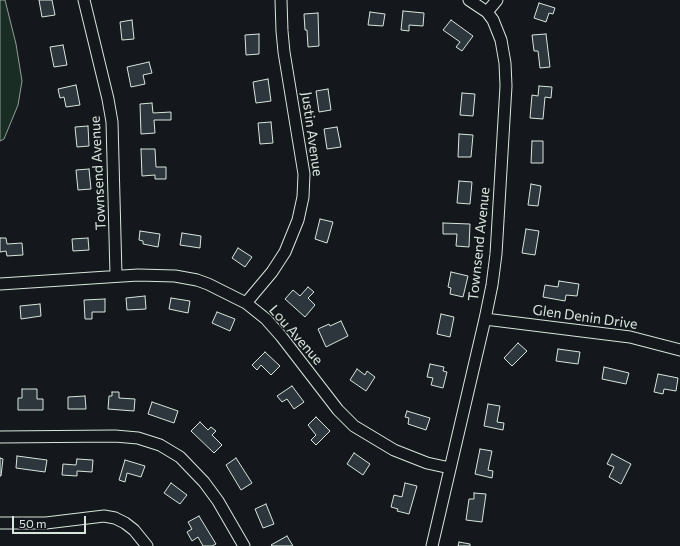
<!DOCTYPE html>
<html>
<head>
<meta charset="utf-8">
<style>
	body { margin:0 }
	#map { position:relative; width:680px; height:546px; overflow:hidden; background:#14181c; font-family:Commissioner,sans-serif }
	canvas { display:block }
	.scale { position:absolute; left:12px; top:516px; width:74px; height:18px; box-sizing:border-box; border:2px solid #d8e6dc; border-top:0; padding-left:5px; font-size:12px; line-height:14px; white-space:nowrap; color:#d8e6dc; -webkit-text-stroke:3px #14181c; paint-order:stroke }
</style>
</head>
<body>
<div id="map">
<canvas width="680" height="546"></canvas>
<div class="scale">50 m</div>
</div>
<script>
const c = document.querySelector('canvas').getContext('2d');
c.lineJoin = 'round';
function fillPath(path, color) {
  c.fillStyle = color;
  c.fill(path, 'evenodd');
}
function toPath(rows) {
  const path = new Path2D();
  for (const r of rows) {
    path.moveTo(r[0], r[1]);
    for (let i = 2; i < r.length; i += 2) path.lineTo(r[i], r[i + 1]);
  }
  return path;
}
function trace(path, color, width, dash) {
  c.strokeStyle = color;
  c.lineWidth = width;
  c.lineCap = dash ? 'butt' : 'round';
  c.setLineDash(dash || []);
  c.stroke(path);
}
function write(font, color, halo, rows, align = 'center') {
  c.font = font + ' Commissioner,sans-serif';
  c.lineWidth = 3;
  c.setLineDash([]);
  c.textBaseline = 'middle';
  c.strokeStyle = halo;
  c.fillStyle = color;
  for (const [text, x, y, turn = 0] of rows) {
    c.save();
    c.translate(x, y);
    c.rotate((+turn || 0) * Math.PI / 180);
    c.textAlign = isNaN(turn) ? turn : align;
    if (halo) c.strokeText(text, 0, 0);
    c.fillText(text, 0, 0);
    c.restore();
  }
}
const green = toPath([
	[0,0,5,0,16,44,22,81,18,105,4,139,0,141,0,0]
]);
fillPath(green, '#1a2d24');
trace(green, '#939e99', 1);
const building = toPath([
	[39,0,52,0,55,15,42,17,39,0],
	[539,3,555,8,553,14,549,13,546,22,534,18,539,3],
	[403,11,424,13,423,26,409,25,409,31,401,30,403,11],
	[370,12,385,14,383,26,368,25,370,12],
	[318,13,319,46,308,47,307,30,305,30,304,14,318,13],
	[132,20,134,39,122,40,120,22,132,20],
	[451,20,473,36,462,51,456,47,460,42,443,30,451,20],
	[259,34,259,54,246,55,245,35,259,34],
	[546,34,550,67,540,68,538,51,534,51,532,35,546,34],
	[63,45,67,65,54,67,50,47,63,45],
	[149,62,152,73,143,75,145,84,131,87,127,67,149,62],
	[268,79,271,101,256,103,253,82,268,79],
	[76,85,80,105,66,107,64,97,60,98,58,89,76,85],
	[539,86,552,87,551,98,545,97,543,119,530,118,532,95,538,96,539,86],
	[328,89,331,110,319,112,316,91,328,89],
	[462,93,475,94,473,116,460,115,462,93],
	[152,103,153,113,171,112,171,120,154,120,155,133,141,134,140,104,152,103],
	[271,122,273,143,260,144,258,123,271,122],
	[88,126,89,146,77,147,75,127,88,126],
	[337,127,341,147,327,149,324,129,337,127],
	[459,134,473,135,471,157,458,157,459,134],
	[532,141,543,141,543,163,531,163,532,141],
	[141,149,155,149,156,167,166,167,166,179,155,179,155,175,142,176,141,149],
	[89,169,91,189,78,190,76,170,89,169],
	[459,181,472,182,470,204,457,203,459,181],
	[531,184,541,186,538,206,528,205,531,184],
	[320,219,333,222,327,243,315,239,320,219],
	[443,223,470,224,469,247,456,246,457,234,443,234,443,223],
	[526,229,539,231,535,255,522,253,526,229],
	[140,231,160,234,158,247,143,244,143,241,139,240,140,231],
	[182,233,201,236,200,248,180,245,182,233],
	[0,238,6,238,7,244,22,243,23,255,7,256,6,251,0,252,0,238],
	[88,238,89,250,73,251,72,239,88,238],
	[238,248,252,257,245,267,232,258,238,248],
	[451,272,468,276,463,297,450,294,451,288,448,287,451,272],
	[559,281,579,284,577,296,566,295,565,301,543,297,545,285,558,287,559,281],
	[308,287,314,292,308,298,315,305,305,317,285,299,293,290,300,296,308,287],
	[145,296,146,309,127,310,126,298,145,296],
	[171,298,190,301,188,313,169,309,171,298],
	[105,299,105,312,92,312,92,319,85,319,84,300,105,299],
	[40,304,41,316,21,319,20,306,40,304],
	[217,312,235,319,230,331,212,323,217,312],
	[441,314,454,317,450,337,437,334,441,314],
	[341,321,348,336,326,347,318,329,329,324,330,326,341,321],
	[518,343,527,351,512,366,504,358,518,343],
	[558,349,580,352,578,364,556,361,558,349],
	[265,352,280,366,271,375,261,365,257,370,252,365,265,352],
	[430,364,444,367,443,371,447,372,443,388,431,385,433,378,427,377,430,364],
	[604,367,629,373,626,384,602,379,604,367],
	[357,369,365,375,367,371,375,377,366,391,350,380,357,369],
	[658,374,678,378,676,391,664,389,663,394,654,392,658,374],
	[292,386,304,402,294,409,287,399,282,402,277,396,292,386],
	[22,389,37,389,37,399,43,399,43,410,18,410,18,398,22,398,22,389],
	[112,392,119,392,119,398,135,399,134,411,108,409,109,396,112,396,112,392],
	[85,396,86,409,68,409,68,397,85,396],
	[152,402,178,411,174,423,148,414,152,402],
	[488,404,500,406,497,422,504,423,503,430,484,426,488,404],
	[407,411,430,418,426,430,408,424,409,418,405,417,407,411],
	[316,417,330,431,316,445,311,440,316,435,308,425,316,417],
	[200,422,208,430,211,427,216,431,212,435,222,445,214,453,191,431,200,422],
	[480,449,492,451,488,470,493,471,492,478,475,474,480,449],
	[354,453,370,464,363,475,347,464,354,453],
	[612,454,631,464,621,484,609,477,614,467,607,464,612,454],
	[17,456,47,460,45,472,16,468,17,456],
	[0,458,3,459,1,476,0,476,0,458],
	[236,458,252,483,241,490,226,465,236,458],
	[77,459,93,460,92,472,77,471,77,476,62,475,63,464,76,465,77,459],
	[125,460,145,466,141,477,127,473,125,482,119,480,125,460],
	[171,483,187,495,180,504,164,493,171,483],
	[405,483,417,486,409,514,397,511,398,509,391,507,394,495,402,497,405,483],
	[474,493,486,494,482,522,466,520,469,499,474,499,474,493],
	[266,504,274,524,263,528,255,509,266,504],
	[199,516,216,544,212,546,203,546,198,537,192,541,187,532,192,529,188,522,199,516],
	[287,536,293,546,272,546,271,545,287,536],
	[459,542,470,544,470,546,458,546,459,542]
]);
fillPath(building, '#2c363c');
trace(building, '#d8e6dc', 1);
const minor = toPath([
	[84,0,108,99,112,122,116,275],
	[487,12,497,0],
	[0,284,138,275,175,276,197,280,208,284,246,303,266,319,281,336,338,410,354,426,394,450,427,463,450,468],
	[246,303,272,272,285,252,298,220,303,197,304,174,284,52,282,31,281,0],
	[485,319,630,337,680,350],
	[0,437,115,436,138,438,160,445,180,457,204,482,218,501,244,546],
	[0,523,46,523,104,516,115,518,125,523,134,530,147,546],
	[432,546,485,319,492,285,496,254,506,86,505,63,501,40,493,20,487,12,469,0]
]);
trace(minor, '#d8e6dc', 13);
trace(minor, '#14181c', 11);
write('14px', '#d8e6dc', '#14181c', [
	["Justin Avenue",312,134,82],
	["Townsend Avenue",98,173,-93],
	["Townsend Avenue",479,244,-84],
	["Glen Denin Drive",585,317,8],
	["Lou Avenue",296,335,49]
]);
</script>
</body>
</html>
